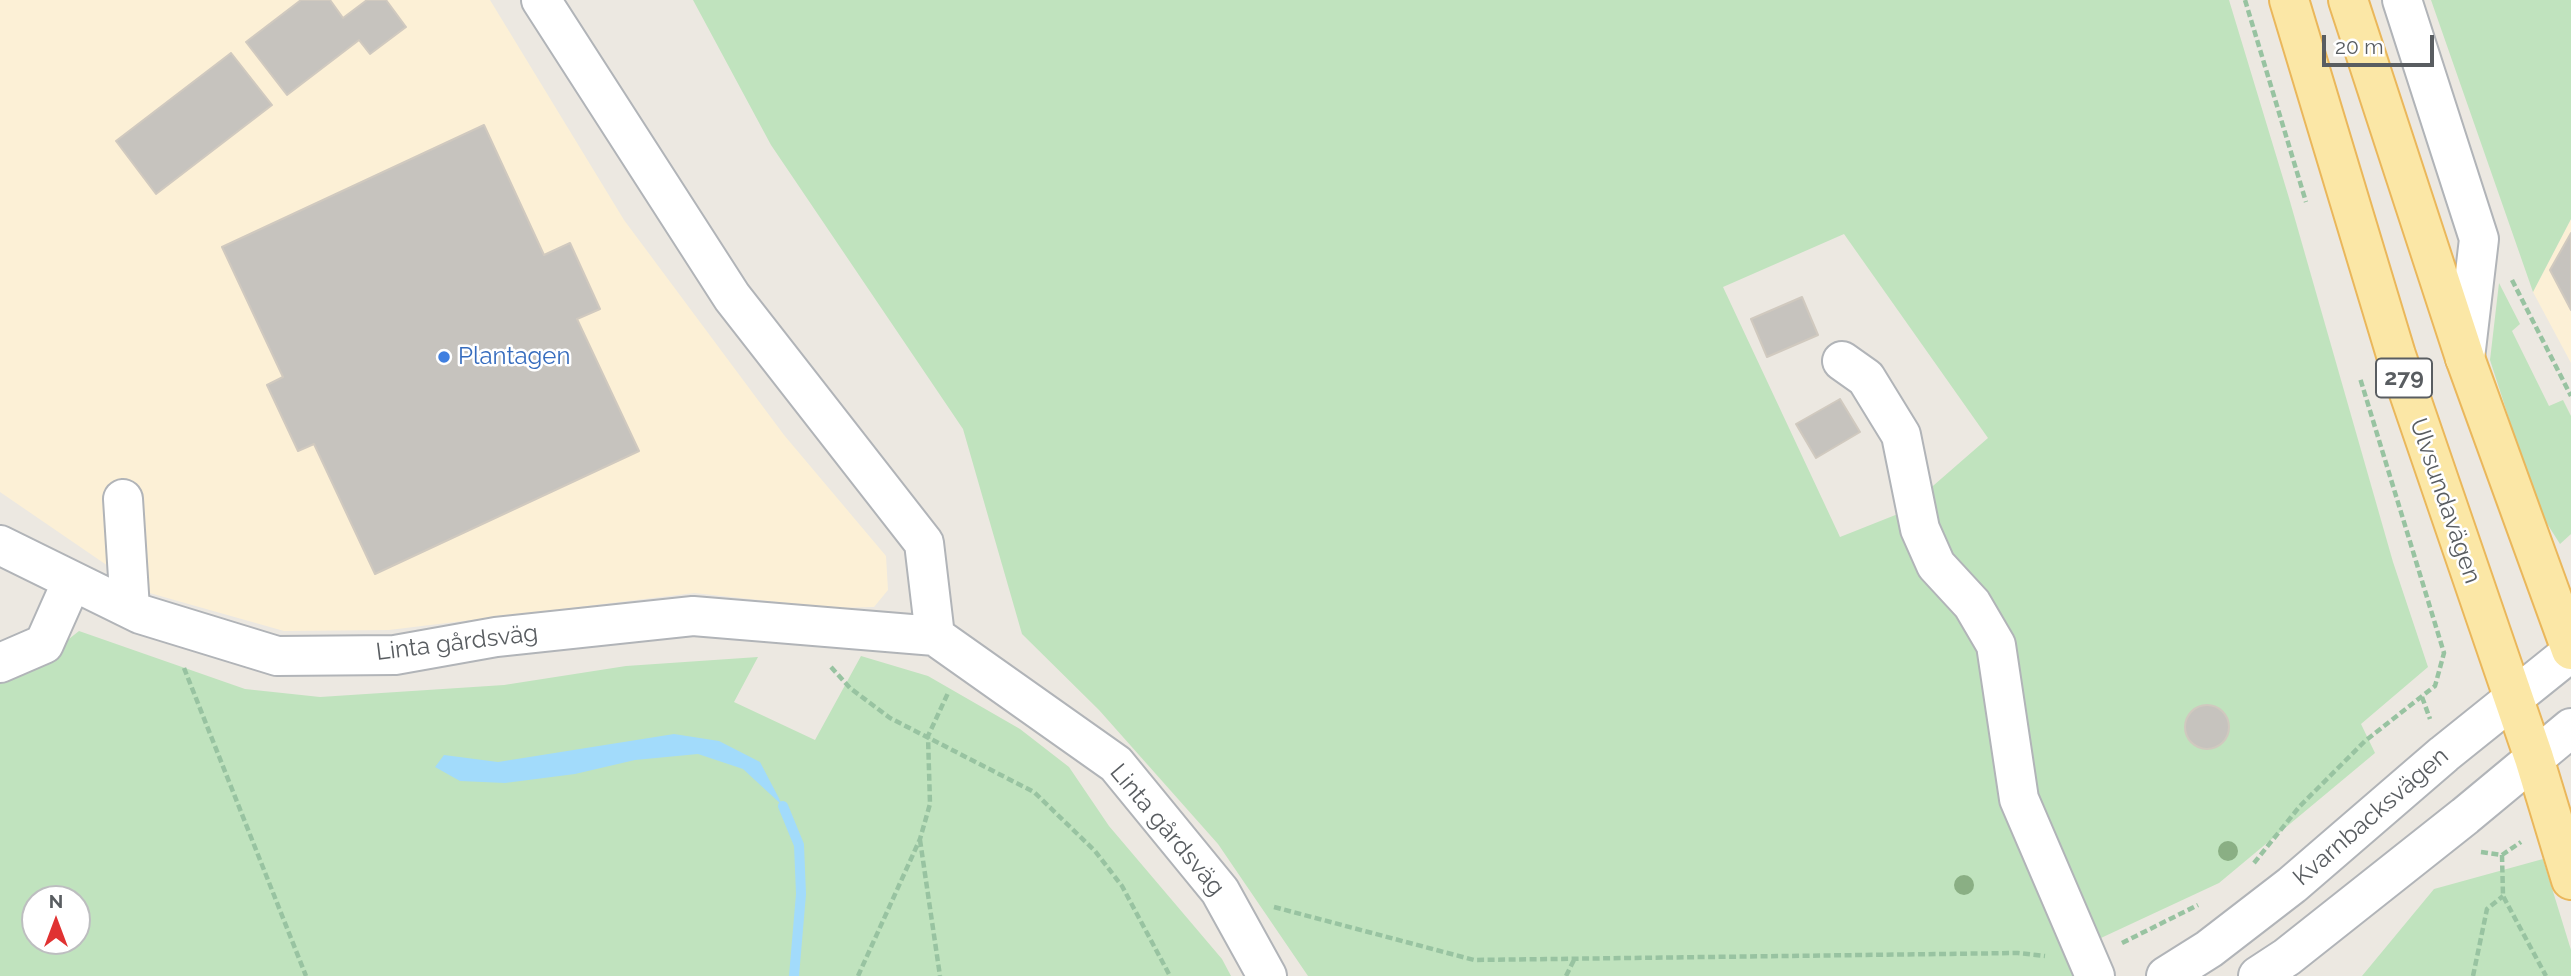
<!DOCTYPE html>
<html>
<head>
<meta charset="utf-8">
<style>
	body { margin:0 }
	#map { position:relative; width:2571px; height:976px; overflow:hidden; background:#ece8e1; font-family:Raleway,sans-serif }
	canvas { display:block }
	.north { position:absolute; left:21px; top:885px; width:70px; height:70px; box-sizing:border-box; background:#fff; border:2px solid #bdbec0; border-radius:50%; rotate:0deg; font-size:19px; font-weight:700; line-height:28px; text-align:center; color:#595d61 }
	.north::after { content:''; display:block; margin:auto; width:24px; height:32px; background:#e03232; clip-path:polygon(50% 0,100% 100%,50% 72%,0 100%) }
	.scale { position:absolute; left:2322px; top:35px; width:112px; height:32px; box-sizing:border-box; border:4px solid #595d61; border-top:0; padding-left:9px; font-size:21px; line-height:24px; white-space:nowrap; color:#595d61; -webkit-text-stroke:5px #fff; paint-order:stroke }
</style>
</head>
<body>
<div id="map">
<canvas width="2571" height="976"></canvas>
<div class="north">N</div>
<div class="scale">20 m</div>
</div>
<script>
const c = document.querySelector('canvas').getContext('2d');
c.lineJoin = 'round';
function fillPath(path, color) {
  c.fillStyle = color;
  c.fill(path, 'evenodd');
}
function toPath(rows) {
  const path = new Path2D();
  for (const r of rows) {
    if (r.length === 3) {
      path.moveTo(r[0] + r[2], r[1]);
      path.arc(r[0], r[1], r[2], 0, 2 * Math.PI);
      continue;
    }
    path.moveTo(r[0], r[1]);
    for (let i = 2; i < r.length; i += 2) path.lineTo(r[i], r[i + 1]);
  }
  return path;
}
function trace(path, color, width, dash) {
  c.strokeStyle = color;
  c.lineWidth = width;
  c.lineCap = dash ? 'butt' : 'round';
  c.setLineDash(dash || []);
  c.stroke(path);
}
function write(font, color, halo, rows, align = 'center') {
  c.font = font + ' Raleway,sans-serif';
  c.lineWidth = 5;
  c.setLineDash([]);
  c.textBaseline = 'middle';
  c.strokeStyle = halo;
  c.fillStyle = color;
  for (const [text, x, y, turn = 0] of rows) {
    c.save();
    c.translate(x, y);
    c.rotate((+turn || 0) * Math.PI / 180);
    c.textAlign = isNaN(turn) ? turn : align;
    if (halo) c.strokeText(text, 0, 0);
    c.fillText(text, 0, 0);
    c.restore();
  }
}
fillPath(toPath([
	[0,0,490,0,624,220,784,435,886,556,888,590,874,607,834,608,694,593,389,630,284,631,146,592,0,492],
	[2571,219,2571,363,2533,292]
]), '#fcf0d6');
fillPath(toPath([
	[693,0,2229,0,2289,198,2393,562,2428,667,2361,724,2375,753,2219,883,2073,951,2080,976,1308,976,1218,844,1099,710,1022,634,963,429,771,145],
	[1844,234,1988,438,1903,512,1840,537,1723,287],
	[2431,0,2571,0,2571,219,2533,292],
	[2499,283,2520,324,2512,331,2549,406,2563,400,2571,416,2571,534,2560,544,2539,511,2490,360],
	[79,631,245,689,320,697,504,685,626,666,758,657,734,702,815,740,861,656,928,676,1020,729,1069,767,1109,826,1222,959,1231,976,0,976,0,672,50,654],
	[35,899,77,899,77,941,35,941],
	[2543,859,2571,950,2571,976,2362,976,2434,889]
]), '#c0e3be');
fillPath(toPath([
	[674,734,719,741,760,762,783,806,743,769,698,754,635,760,575,774,505,783,460,781,435,767,444,755,498,762]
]), '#a2dbfb');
trace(toPath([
	[783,806,799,845,801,894,794,976]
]), '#a2dbfb', 10);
const building = toPath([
	[301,0,330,0,343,18,367,0,386,0,406,27,370,54,359,40,287,95,246,42,301,0],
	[231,53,272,105,156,194,116,141,231,53],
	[484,125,544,255,570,243,600,309,577,319,639,451,375,574,314,444,298,451,267,385,283,377,222,247,484,125],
	[2571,233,2571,310,2550,270,2571,233],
	[1802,297,1818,335,1767,357,1751,319,1802,297],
	[1840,399,1860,432,1816,458,1796,424,1840,399],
	[2207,727,22]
]);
fillPath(building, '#c6c3be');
trace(building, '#d0c9bf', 2);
const minor = toPath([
	[541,0,732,297,924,543,935,636],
	[2402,0,2479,239,2465,358],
	[1842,361,1866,378,1901,435,1920,529,1936,565,1972,604,1996,645,2019,799,2095,976],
	[123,499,130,609],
	[0,545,140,614,277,656,395,655,496,637,693,616,935,636,1116,764,1220,891,1267,976],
	[0,663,44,644,72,581],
	[2166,976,2209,949,2292,885,2444,754,2571,652],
	[2258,976,2287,957,2465,816,2571,728]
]);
const major = toPath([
	[2289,0,2396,355,2534,758,2571,880],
	[2348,0,2465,358,2571,650]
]);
trace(minor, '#b1b4b8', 42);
trace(major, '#eab75b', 42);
trace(toPath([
	[2245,0,2306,202],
	[2512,280,2571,396],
	[831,667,850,688,890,718,1034,792,1095,851,1122,886,1170,976],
	[184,668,306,976],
	[2422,697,2430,719],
	[920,840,940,976],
	[2481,852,2502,855,2521,842],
	[2502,855,2503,896,2546,976],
	[2254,863,2300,806,2365,741,2435,686,2444,653,2360,378],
	[1274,907,1474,960,2018,953,2045,956],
	[2122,943,2198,905],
	[858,976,920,839,930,804,928,736,948,693],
	[1566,976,1574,960],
	[2473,976,2487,909,2503,896]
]), '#98c3a1', 4.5, [7, 3.5]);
trace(minor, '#fff', 38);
trace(major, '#fbe7a6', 38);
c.fillStyle = '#8aaf84';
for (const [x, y] of [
	[2228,851],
	[1964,885]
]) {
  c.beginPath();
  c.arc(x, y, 10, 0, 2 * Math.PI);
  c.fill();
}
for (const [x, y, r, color] of [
	[444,357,7,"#3f7fe0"]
]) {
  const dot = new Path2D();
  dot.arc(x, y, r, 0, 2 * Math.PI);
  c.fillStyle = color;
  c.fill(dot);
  trace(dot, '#fff', 2.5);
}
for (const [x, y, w] of [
	[2404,378,56]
]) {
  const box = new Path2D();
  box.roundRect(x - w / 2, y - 19.5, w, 39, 5);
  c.fillStyle = '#fff';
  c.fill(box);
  trace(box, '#595d61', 2);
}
write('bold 23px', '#595d61', null, [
	["279",2404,378]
]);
write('24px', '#366cbe', '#fff', [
	["Plantagen",458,357]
], 'left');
write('24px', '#595d61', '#fff', [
	["Ulvsundavägen",2445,501,71],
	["Linta gårdsväg",457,643,-7],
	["Kvarnbacksvägen",2371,817,-41],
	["Linta gårdsväg",1167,830,50]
]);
</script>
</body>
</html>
